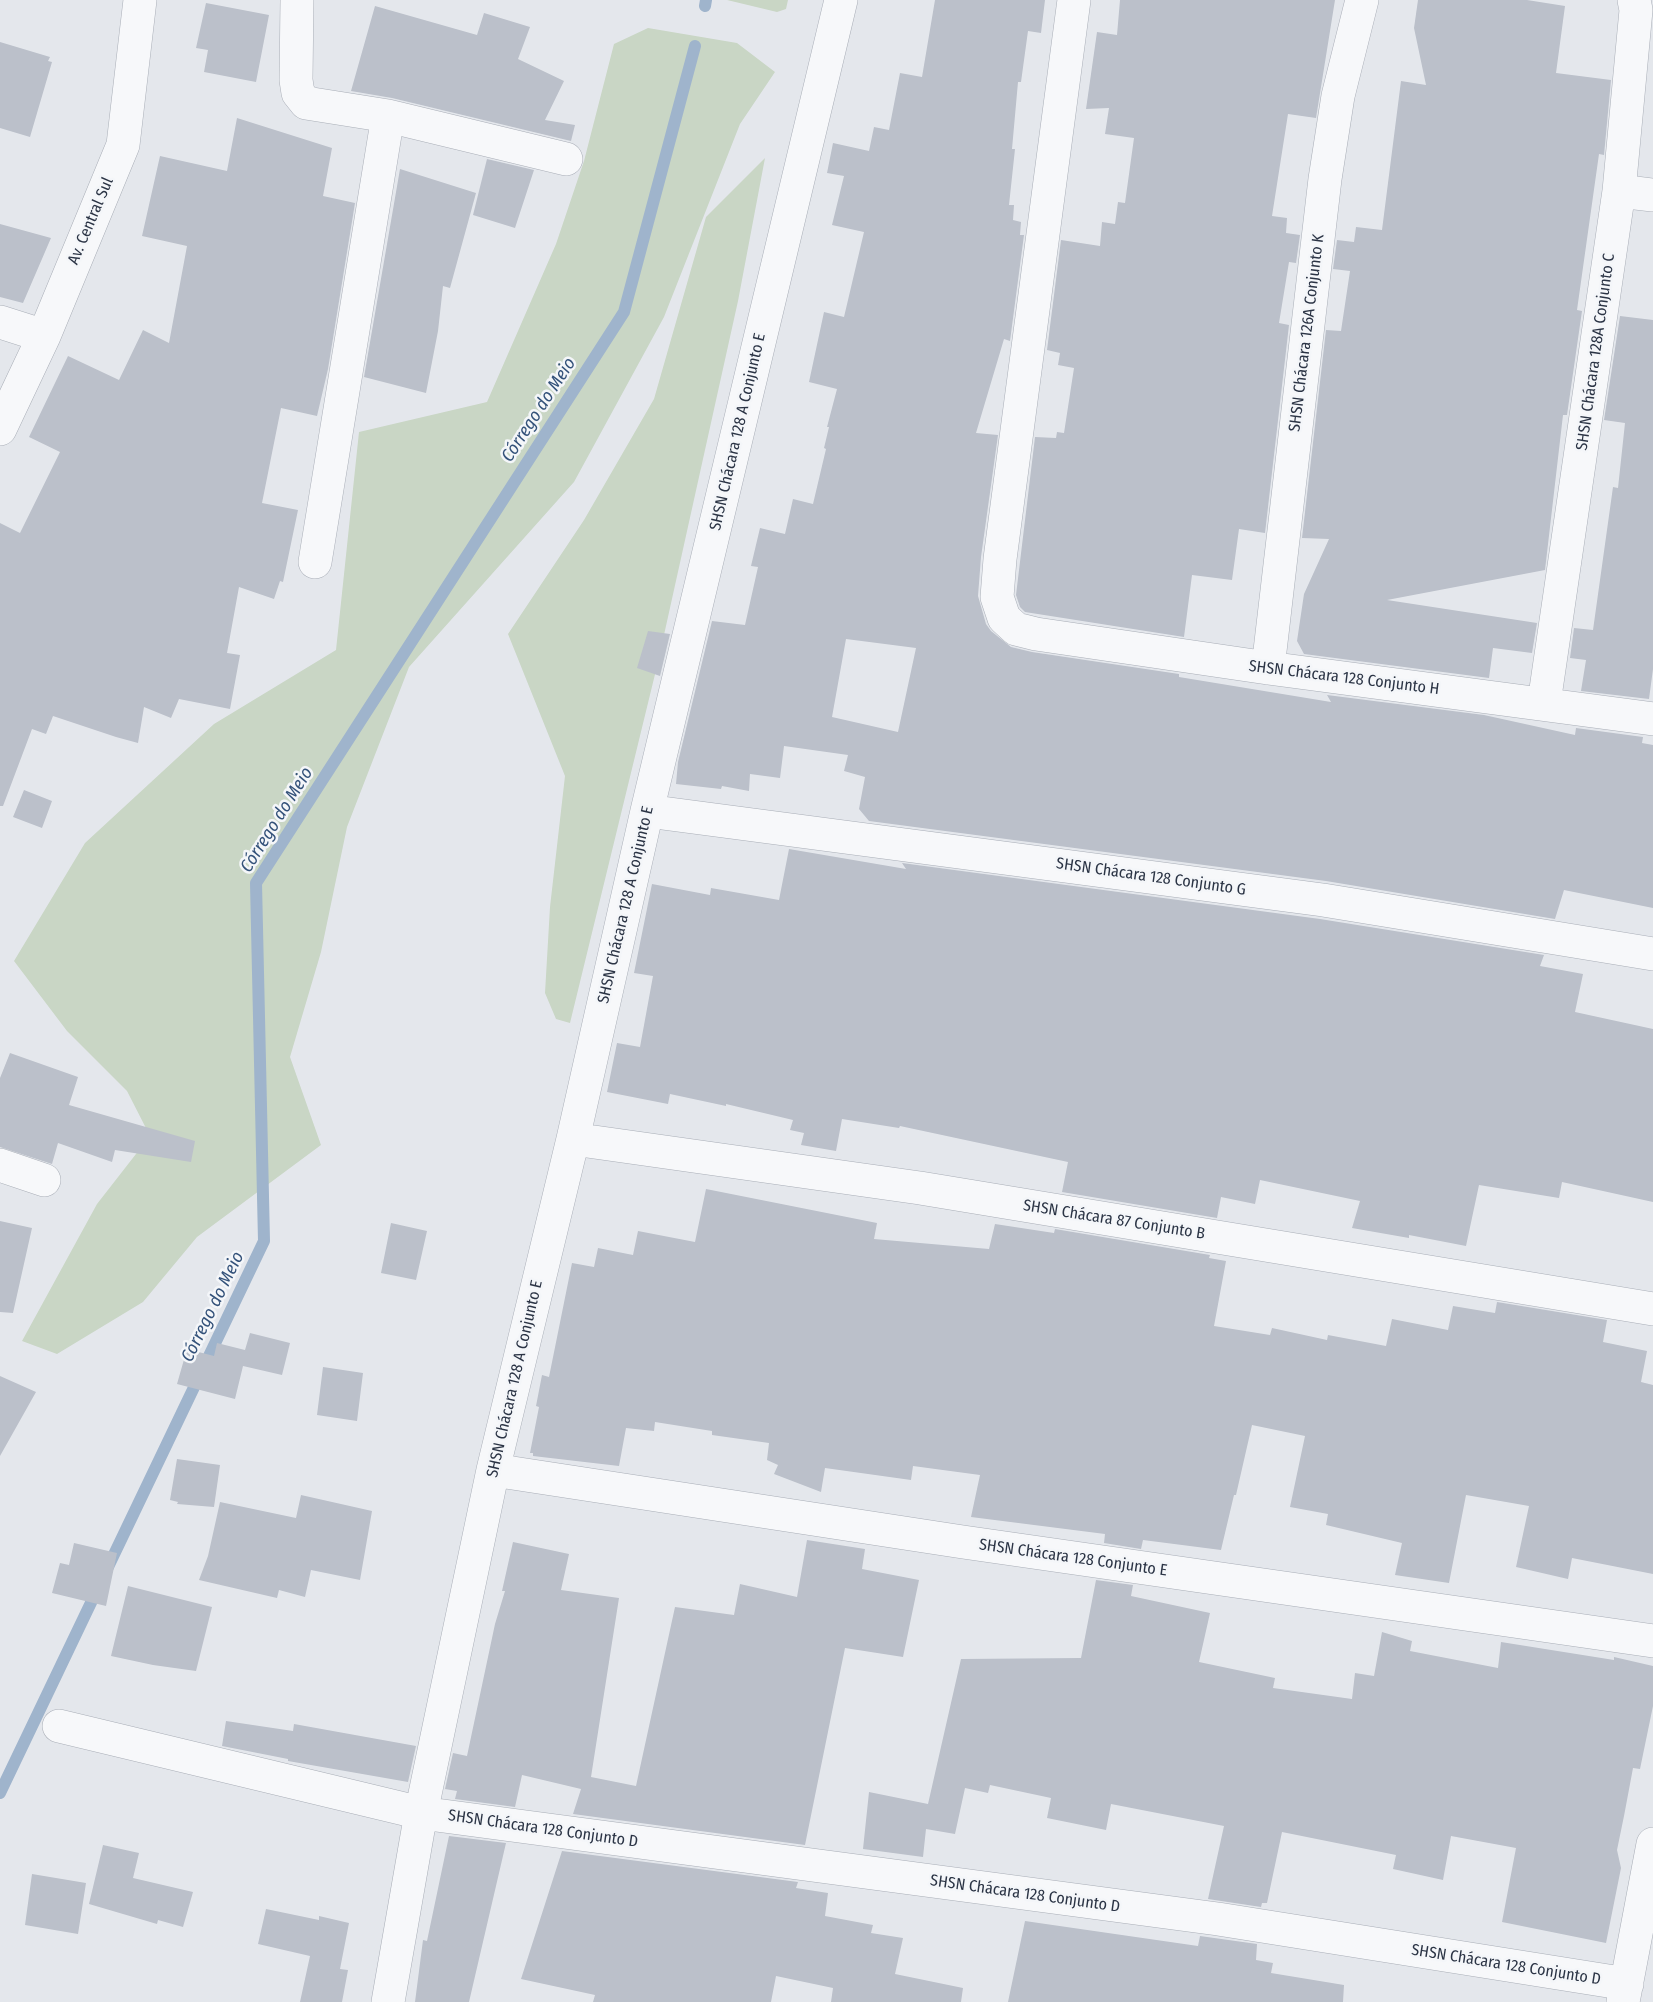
<!DOCTYPE html>
<html>
<head>
<meta charset="utf-8">
<style>
	body { margin:0 }
	canvas { display:block; background:#e4e7ec }
</style>
</head>
<body>
<canvas width="1653" height="2002"></canvas>
<script>
const c = document.querySelector('canvas').getContext('2d');
c.lineJoin = 'round';
function fillPath(path, color) {
  c.fillStyle = color;
  c.fill(path, 'evenodd');
}
function toPath(rows) {
  const path = new Path2D();
  for (const r of rows) {
    path.moveTo(r[0], r[1]);
    for (let i = 2; i < r.length; i += 2) path.lineTo(r[i], r[i + 1]);
  }
  return path;
}
function trace(path, color, width, dash) {
  c.strokeStyle = color;
  c.lineWidth = width;
  c.lineCap = dash ? 'butt' : 'round';
  c.setLineDash(dash || []);
  c.stroke(path);
}
function write(font, color, halo, rows, align = 'center') {
  c.font = font + ' "Fira Sans Condensed",sans-serif';
  c.lineWidth = 5;
  c.setLineDash([]);
  c.textBaseline = 'middle';
  c.strokeStyle = halo;
  c.fillStyle = color;
  for (const [text, x, y, turn = 0] of rows) {
    c.save();
    c.translate(x, y);
    c.rotate((+turn || 0) * Math.PI / 180);
    c.textAlign = isNaN(turn) ? turn : align;
    if (halo) c.strokeText(text, 0, 0);
    c.fillText(text, 0, 0);
    c.restore();
  }
}
fillPath(toPath([
	[727,0,788,0,786,9,777,12],
	[648,28,737,43,775,72,740,124,664,317,574,482,409,667,347,827,321,952,290,1057,321,1145,197,1237,143,1302,57,1354,22,1341,97,1204,150,1136,127,1091,67,1031,14,961,85,843,214,724,336,650,359,432,487,402,556,244,584,161,614,44],
	[765,158,738,301,658,662,570,1023,556,1019,545,993,550,907,565,776,508,634,584,520,654,399,706,217]
]), '#c9d6c5');
trace(toPath([
	[705,6,706,0],
	[108,1567,264,1241,256,883,624,312,695,46],
	[0,1793,98,1588]
]), '#9fb4cc', 12);
fillPath(toPath([
	[935,0,1045,0,1041,33,1028,31,1021,82,1018,82,1012,149,1015,149,1009,205,1014,205,1013,220,1021,222,1020,235,1024,235,1010,341,1004,339,976,433,998,435,981,557,978,596,986,624,991,631,1011,647,1032,652,1179,674,1179,677,1331,702,1327,695,1484,715,1575,735,1576,728,1643,737,1642,743,1653,745,1653,908,1564,890,1555,919,1326,881,869,821,859,809,865,777,844,771,848,755,784,746,780,778,750,774,749,791,722,786,721,789,676,784,678,762,712,621,745,625,758,567,751,566,760,528,785,534,793,499,813,504,826,449,824,448,829,427,827,427,837,389,809,382,824,312,844,317,864,232,832,225,844,176,827,173,833,143,869,151,874,127,889,130,900,73,922,77],
	[846,639,916,648,898,732,832,717],
	[1120,0,1335,0,1316,118,1288,114,1272,216,1287,218,1286,233,1300,235,1296,263,1289,262,1279,323,1289,325,1265,533,1239,529,1232,580,1192,575,1184,637,1025,612,1020,607,1016,595,1035,437,1056,438,1057,432,1064,433,1074,368,1058,365,1060,353,1047,350,1061,240,1100,246,1102,222,1115,224,1118,202,1125,203,1134,138,1105,134,1109,108,1086,109,1097,32,1117,35],
	[1418,0,1527,0,1565,6,1556,73,1611,80,1604,155,1599,154,1577,310,1582,311,1567,415,1563,415,1545,570,1387,600,1537,623,1532,653,1493,648,1489,678,1304,654,1297,641,1304,594,1329,539,1302,538,1326,330,1341,331,1350,271,1333,269,1337,240,1354,242,1356,227,1382,230,1401,81,1426,85,1414,28],
	[206,3,269,15,256,82,204,72,208,50,196,48],
	[375,6,477,35,484,13,530,27,518,59,564,81,545,120,575,125,571,141,392,98,351,91],
	[0,42,50,57,48,61,52,62,30,137,0,128],
	[237,118,332,148,323,196,355,203,328,369,317,416,281,408,262,503,298,510,283,582,280,581,274,599,239,587,227,653,240,655,230,709,179,699,171,718,144,707,138,743,116,737,53,716,46,734,32,729,3,806,0,806,0,523,20,533,60,452,29,437,68,356,119,380,143,330,169,343,187,246,142,236,160,156,227,171],
	[487,159,534,170,515,228,473,215],
	[400,169,476,193,450,288,443,286,438,331,426,393,364,377],
	[0,224,51,238,23,303,0,297],
	[1620,316,1653,320,1653,669,1649,699,1581,691,1586,660,1570,658,1574,628,1593,630,1613,487,1618,488,1625,423,1604,420],
	[648,631,670,634,660,676,637,668],
	[24,790,52,801,42,828,13,817],
	[789,849,906,869,902,863,1320,919,1544,955,1540,966,1583,974,1575,1012,1653,1029,1653,1202,1562,1182,1559,1198,1479,1185,1466,1246,1409,1235,1409,1238,1352,1228,1360,1201,1260,1180,1255,1204,1221,1197,1217,1218,1062,1192,1068,1162,900,1126,899,1128,842,1119,836,1151,801,1145,804,1133,790,1130,793,1120,726,1104,726,1106,670,1094,668,1104,607,1092,617,1043,640,1047,653,976,634,973,652,884,710,895,711,888,779,900],
	[10,1053,78,1077,69,1105,195,1141,191,1162,115,1150,112,1162,58,1143,52,1164,0,1147,0,1078],
	[706,1189,877,1223,874,1239,989,1249,995,1224,1054,1233,1055,1229,1210,1255,1209,1258,1226,1261,1214,1326,1270,1335,1272,1328,1327,1340,1328,1335,1386,1346,1392,1319,1448,1330,1453,1306,1495,1313,1497,1302,1607,1320,1603,1342,1647,1351,1641,1382,1653,1385,1653,1574,1572,1558,1568,1579,1516,1567,1529,1506,1466,1495,1449,1583,1395,1575,1402,1543,1326,1525,1328,1514,1290,1507,1305,1436,1252,1425,1236,1495,1234,1495,1221,1550,1143,1540,1141,1549,1104,1543,1105,1534,971,1517,980,1475,913,1466,911,1480,825,1468,821,1492,774,1474,778,1465,767,1460,769,1443,712,1435,712,1431,655,1422,654,1431,626,1428,619,1466,533,1456,533,1453,530,1453,539,1407,536,1406,542,1375,549,1377,572,1263,594,1267,598,1248,633,1255,638,1231,695,1242],
	[0,1221,32,1228,13,1313,0,1312],
	[391,1223,427,1231,416,1280,381,1273],
	[250,1333,290,1343,282,1375,243,1366,235,1399,177,1384,187,1349,214,1356,217,1343,245,1350],
	[323,1367,363,1373,357,1421,317,1415],
	[0,1376,36,1392,0,1456],
	[177,1459,220,1465,214,1507,177,1504,178,1502,170,1500],
	[301,1495,372,1511,360,1580,311,1570,305,1597,279,1590,277,1598,199,1580,208,1556,220,1502,296,1518],
	[807,1540,865,1549,862,1569,919,1580,903,1657,845,1648,805,1845,573,1814,581,1789,522,1775,515,1807,455,1799,457,1791,445,1789,453,1753,467,1756,495,1624,505,1591,502,1591,513,1542,569,1554,561,1590,619,1598,591,1777,636,1786,675,1607,734,1615,740,1584,797,1597],
	[74,1543,117,1553,106,1606,52,1593,60,1563,69,1565],
	[1096,1580,1133,1585,1131,1596,1210,1613,1199,1662,1275,1678,1273,1688,1352,1699,1355,1673,1374,1676,1382,1632,1412,1641,1410,1651,1498,1668,1501,1642,1614,1660,1614,1657,1653,1666,1653,1706,1640,1769,1633,1768,1624,1816,1617,1850,1621,1868,1606,1943,1502,1922,1516,1848,1451,1836,1443,1880,1393,1869,1396,1855,1282,1832,1267,1903,1262,1903,1261,1907,1208,1899,1224,1826,1111,1804,1106,1830,1047,1818,1051,1798,990,1785,988,1793,965,1788,955,1834,926,1829,923,1857,863,1849,869,1792,928,1804,961,1659,1081,1658],
	[128,1586,212,1607,196,1671,153,1665,111,1656],
	[226,1721,293,1731,294,1724,416,1746,408,1782,288,1761,288,1759,222,1746],
	[449,1836,506,1843,469,2002,415,2002,423,1940,427,1941],
	[103,1845,139,1853,133,1878,193,1892,183,1927,158,1920,157,1924,89,1904],
	[562,1851,798,1882,796,1888,828,1893,825,1916,873,1925,871,1933,903,1938,895,1974,963,1988,961,2002,831,2002,833,1988,776,1976,771,2002,593,2002,595,1995,521,1979],
	[32,1874,86,1883,78,1934,25,1925],
	[266,1909,319,1920,319,1916,349,1923,340,1969,348,1970,342,2002,300,2002,310,1956,258,1944],
	[1025,1921,1198,1946,1200,1936,1257,1944,1256,1960,1273,1963,1271,1973,1344,1985,1343,2002,1008,2002]
]), '#bbc0ca');
const minor = toPath([
	[297,0,296,80,298,93,306,103,388,116,566,159],
	[1074,0,1000,559,997,597,1004,618,1016,629,1036,634,1268,668,1653,719],
	[1619,191,1653,195],
	[0,322,44,336],
	[0,429,44,336,123,145,140,0],
	[315,562,388,116],
	[1268,668,1325,179,1338,96,1362,0],
	[1544,703,1619,191,1636,10,1634,0],
	[647,811,1323,900,1653,954],
	[573,1139,920,1188,1653,1309],
	[0,1165,44,1180],
	[493,1470,963,1542,1653,1641],
	[59,1726,421,1813,1218,1919,1627,1984],
	[388,2002,421,1813,493,1470,573,1139,647,811,841,0],
	[1623,2002,1653,1844]
]);
trace(minor, '#a9aeb7', 34);
trace(minor, '#f7f8fa', 33);
write('16px', '#2b3445', '#f4f6f9', [
	["Av. Central Sul",91,221,-67],
	["SHSN Chácara 126A Conjunto K",1307,333,-83],
	["SHSN Chácara 128A Conjunto C",1596,352,-82],
	["SHSN Chácara 128 A Conjunto E",738,432,-77],
	["SHSN Chácara 128 Conjunto H",1344,678,7],
	["SHSN Chácara 128 Conjunto G",1151,877,8],
	["SHSN Chácara 128 A Conjunto E",626,905,-77],
	["SHSN Chácara 87 Conjunto B",1114,1220,9],
	["SHSN Chácara 128 A Conjunto E",515,1379,-77],
	["SHSN Chácara 128 Conjunto E",1073,1558,8],
	["SHSN Chácara 128 Conjunto D",543,1829,8],
	["SHSN Chácara 128 Conjunto D",1025,1894,8],
	["SHSN Chácara 128 Conjunto D",1506,1965,9]
]);
write('italic 18px', '#34527a', '#f4f6f9', [
	["Córrego do Meio",539,410,-57],
	["Córrego do Meio",277,820,-58],
	["Córrego do Meio",213,1307,-64]
]);
</script>
</body>
</html>
